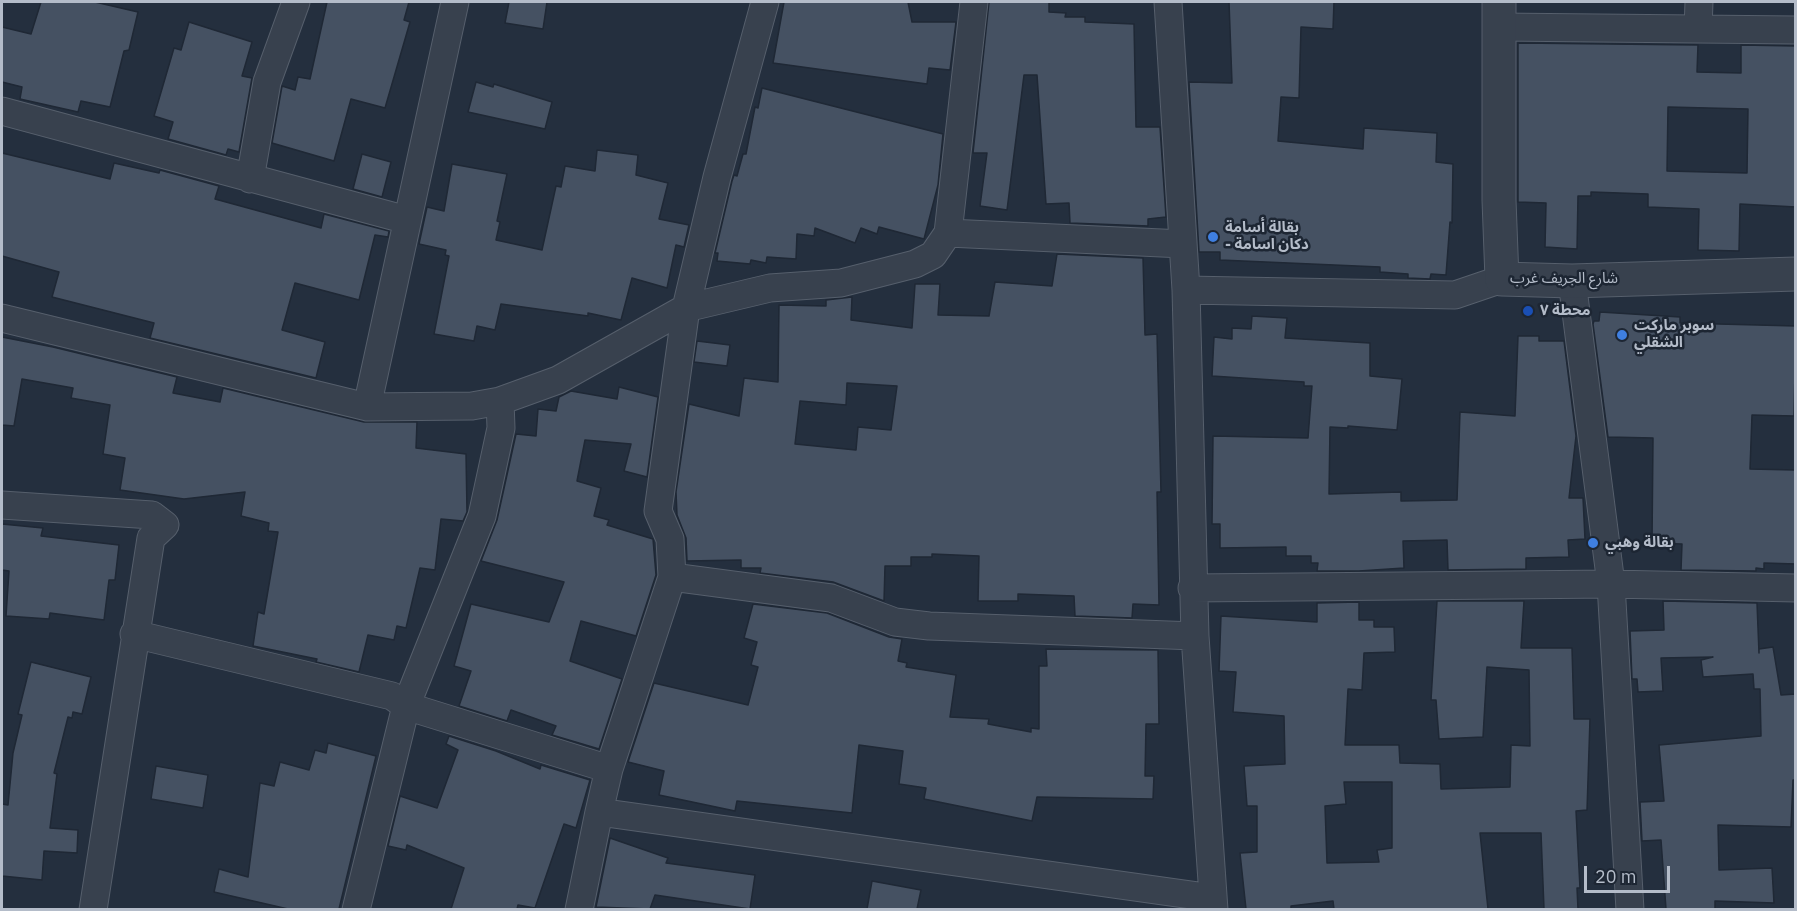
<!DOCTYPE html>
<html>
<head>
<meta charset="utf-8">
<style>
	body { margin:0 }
	#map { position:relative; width:1797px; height:911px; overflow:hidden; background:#242f3e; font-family:"IBM Plex Sans",sans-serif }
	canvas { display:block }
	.frame { position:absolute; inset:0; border:3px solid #b4bcc9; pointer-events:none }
	.scale { position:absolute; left:1584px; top:866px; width:86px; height:27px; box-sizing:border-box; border:3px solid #b4bcc9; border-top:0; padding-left:8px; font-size:18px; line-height:21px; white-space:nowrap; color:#b4bcc9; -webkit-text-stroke:4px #1d2633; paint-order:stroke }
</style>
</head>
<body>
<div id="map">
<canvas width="1797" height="911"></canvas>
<div class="frame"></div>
<div class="scale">20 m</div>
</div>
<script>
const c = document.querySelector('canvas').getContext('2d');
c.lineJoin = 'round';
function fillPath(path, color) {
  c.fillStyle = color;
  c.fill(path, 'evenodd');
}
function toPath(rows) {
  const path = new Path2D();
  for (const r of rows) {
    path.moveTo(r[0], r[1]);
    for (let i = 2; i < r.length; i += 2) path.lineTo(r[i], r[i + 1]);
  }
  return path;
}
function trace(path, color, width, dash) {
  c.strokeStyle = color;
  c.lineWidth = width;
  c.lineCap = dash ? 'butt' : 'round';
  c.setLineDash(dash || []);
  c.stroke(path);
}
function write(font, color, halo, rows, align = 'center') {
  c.font = font + ' "IBM Plex Sans","Noto Sans Arabic",sans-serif';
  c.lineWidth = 5;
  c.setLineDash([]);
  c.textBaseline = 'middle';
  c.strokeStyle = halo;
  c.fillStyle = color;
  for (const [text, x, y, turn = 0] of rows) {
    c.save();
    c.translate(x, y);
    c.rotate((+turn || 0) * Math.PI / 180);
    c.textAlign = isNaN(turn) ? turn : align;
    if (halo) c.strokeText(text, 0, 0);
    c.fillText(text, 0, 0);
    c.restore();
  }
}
const building = toPath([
	[41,2,95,2,138,12,129,50,124,51,110,107,81,101,78,112,20,99,22,87,2,82,2,27,31,34,41,2],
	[327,2,409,2,404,20,410,22,385,108,351,99,334,161,272,143,282,86,295,90,298,77,310,79,327,2],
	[509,2,547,2,543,29,505,23,509,2],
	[784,2,908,2,912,22,956,22,950,70,929,68,927,84,773,63,784,2],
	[989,2,1049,2,1049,12,1066,13,1065,17,1085,17,1085,22,1134,24,1136,127,1160,127,1166,217,1148,219,1148,226,1070,223,1069,203,1046,204,1037,75,1024,75,1007,210,980,206,987,153,973,153,989,2],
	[1229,2,1334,2,1333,29,1301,27,1299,98,1281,97,1278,141,1363,149,1364,128,1437,133,1436,162,1453,164,1452,223,1450,222,1446,275,1431,274,1430,279,1408,278,1408,274,1380,272,1380,267,1220,260,1220,252,1199,252,1189,82,1232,83,1229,2],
	[189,22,252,42,242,76,252,78,239,152,228,149,226,155,168,139,173,122,154,116,174,48,181,50,189,22],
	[1518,43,1698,45,1697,72,1741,73,1741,45,1796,46,1796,207,1740,204,1739,251,1698,250,1699,209,1648,207,1648,194,1591,192,1591,196,1578,196,1577,249,1545,247,1546,203,1518,202,1518,43],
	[1668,107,1748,109,1747,173,1667,171,1668,107],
	[476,82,493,87,494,84,552,102,545,129,468,112,476,82],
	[762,88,943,134,938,185,924,239,879,227,877,234,861,228,855,243,815,228,814,236,797,234,796,259,767,257,766,263,751,260,750,264,717,261,718,253,715,253,732,181,734,175,737,176,743,154,746,154,755,107,758,108,762,88],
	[597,150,638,155,636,175,668,183,659,219,689,225,684,247,676,245,667,288,632,278,621,320,588,313,588,316,501,304,495,330,477,326,474,341,434,334,449,256,445,255,446,250,419,244,427,207,444,211,452,164,507,174,497,221,500,222,496,240,542,250,556,186,561,187,565,166,595,171,597,150],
	[2,153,110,179,114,163,159,173,160,170,219,186,215,199,321,228,324,214,389,231,388,237,375,235,359,300,295,283,282,330,325,342,316,378,150,338,154,323,52,297,59,272,2,256,2,153],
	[362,154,391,162,382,197,353,189,362,154],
	[1057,254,1143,258,1145,335,1157,334,1161,492,1157,492,1159,605,1133,604,1132,618,1075,616,1074,596,1018,594,1018,601,978,601,979,556,932,554,932,557,911,557,911,566,885,566,884,601,833,582,760,573,761,568,741,568,741,560,687,561,686,538,677,515,676,492,689,404,739,416,744,378,778,382,779,305,826,306,826,300,852,297,851,320,912,328,915,284,940,284,938,315,989,316,995,282,1052,286,1057,254],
	[847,383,897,386,891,430,858,427,856,450,795,444,800,401,846,405,847,383],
	[1600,312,1680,317,1680,323,1796,326,1794,416,1752,415,1750,469,1795,470,1796,564,1764,563,1764,569,1756,568,1756,571,1681,570,1682,544,1652,543,1653,438,1608,437,1593,324,1594,321,1599,321,1600,312],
	[1252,316,1287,318,1285,338,1370,343,1370,376,1402,379,1397,430,1348,426,1348,428,1330,427,1329,494,1401,492,1401,501,1457,500,1460,412,1515,416,1518,336,1539,336,1539,341,1564,341,1576,436,1569,498,1583,498,1585,539,1568,540,1569,557,1526,558,1526,569,1448,570,1447,540,1403,541,1404,568,1359,571,1317,571,1318,563,1311,563,1311,556,1286,556,1286,547,1220,548,1220,524,1212,524,1213,436,1308,438,1312,386,1304,386,1304,382,1212,376,1214,337,1232,339,1232,328,1251,329,1252,316],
	[2,337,53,347,177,377,173,393,220,402,223,388,364,422,417,422,416,448,466,454,467,512,463,521,441,519,435,570,420,568,406,628,397,626,394,640,368,635,359,672,316,662,317,659,253,646,258,612,264,614,278,532,268,531,269,523,241,516,245,492,184,499,120,490,125,458,103,454,110,405,71,398,73,388,22,379,14,426,2,425,2,337],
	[697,341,730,345,727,366,694,362,697,341],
	[619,387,658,397,647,477,624,471,631,444,585,440,577,481,601,488,594,516,609,520,607,525,653,539,656,575,636,636,581,621,570,661,622,679,599,749,552,735,556,726,511,710,507,721,459,706,471,671,454,666,471,604,549,622,564,582,481,561,497,520,516,434,536,436,538,409,556,411,559,397,571,391,617,399,619,387],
	[2,524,43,528,41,536,119,545,115,580,109,580,104,620,50,613,49,619,6,616,9,571,2,570,2,524],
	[1437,601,1524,601,1521,648,1572,648,1574,719,1590,719,1587,810,1576,811,1580,888,1577,888,1578,909,1544,909,1541,833,1480,833,1488,909,1334,909,1333,901,1291,906,1291,909,1246,909,1240,853,1257,852,1257,806,1247,806,1244,766,1285,764,1284,716,1233,712,1236,672,1219,671,1221,616,1317,622,1317,603,1359,602,1359,620,1374,620,1374,627,1394,627,1395,652,1364,653,1362,690,1348,689,1345,745,1399,745,1400,763,1440,764,1441,789,1510,787,1511,745,1530,746,1529,670,1487,667,1483,737,1439,739,1436,700,1431,700,1437,601],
	[1344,782,1392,782,1392,848,1377,850,1379,862,1327,863,1325,806,1346,804,1344,782],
	[1663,601,1757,603,1759,653,1759,649,1773,647,1781,695,1796,694,1796,780,1793,780,1791,827,1718,825,1719,870,1772,868,1774,903,1715,901,1715,909,1666,909,1661,840,1642,841,1640,802,1664,801,1659,745,1761,736,1760,689,1754,689,1753,674,1703,677,1701,660,1713,657,1661,658,1663,691,1638,692,1637,679,1632,679,1630,631,1664,630,1663,601],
	[753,604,827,613,889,637,902,639,898,661,907,663,906,667,956,675,950,717,989,719,988,724,1031,732,1031,728,1039,729,1039,666,1047,666,1046,649,1158,650,1159,724,1146,724,1145,776,1154,776,1153,799,1037,797,1032,821,924,799,926,788,899,784,903,751,859,745,852,813,737,801,735,811,659,795,664,771,628,762,654,683,748,705,758,667,751,665,757,642,744,638,753,604],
	[31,662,91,677,82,714,73,712,72,718,68,717,54,773,57,774,50,828,78,830,77,853,44,851,42,880,2,876,2,804,8,805,13,753,22,715,18,714,31,662],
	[449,736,496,751,540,769,541,765,590,780,576,828,564,824,535,908,518,905,517,909,451,909,464,868,407,845,406,850,388,846,400,796,437,808,458,750,446,744,449,736],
	[328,743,376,756,339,909,288,909,214,892,219,869,248,877,260,783,274,786,280,762,309,770,315,750,326,753,328,743],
	[156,766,208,775,203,808,151,799,156,766],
	[610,838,668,858,666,863,755,875,750,909,655,895,650,909,596,907,610,838],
	[872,881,921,890,917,909,867,909,872,881]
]);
fillPath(building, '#455162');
trace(building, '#1f2835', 1.5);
const minor = toPath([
	[1168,2,1186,290,1195,636,1214,910],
	[1499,27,1796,30],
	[1698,29,1699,2],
	[2,111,407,220],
	[250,179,267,82,296,2],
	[948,233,1183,244],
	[1572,281,1611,584,1630,910],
	[1186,290,1455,295,1502,279],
	[2,318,367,407,472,406,500,401,558,380,686,308,770,288,841,283,915,264,933,255,948,233,974,2],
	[367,407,455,2],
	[2,505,152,515,165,525,151,538,93,910],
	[672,577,831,598,895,622,929,626,1195,636],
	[1192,588,1611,584,1796,588],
	[134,634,392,696,406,706,609,769,599,812,1213,898],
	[609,769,672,577,670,539,658,511,686,308,717,177,765,2],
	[356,910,406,706,482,516,501,428,500,401],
	[579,910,599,812]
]);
const tertiary = toPath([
	[1499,2,1499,200,1502,279,1572,281,1796,274]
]);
trace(minor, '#565f6c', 29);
trace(tertiary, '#565f6c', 35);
trace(minor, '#38414e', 27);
trace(tertiary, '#38414e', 33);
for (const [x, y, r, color] of [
	[1213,237,6,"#3f7fe0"],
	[1528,311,6,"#1a4fb4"],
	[1622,335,6,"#3f7fe0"],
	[1593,543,6,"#3f7fe0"]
]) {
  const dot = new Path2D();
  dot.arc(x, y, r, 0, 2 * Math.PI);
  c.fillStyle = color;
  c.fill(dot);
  trace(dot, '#1d2633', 2);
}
write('bold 15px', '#b4bcc9', '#1d2633', [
	["بقالة أسامة",1225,228],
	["- دكان اسامة",1225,245],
	["محطة ٧",1540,311],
	["سوبر ماركت",1634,326],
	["الشقلي",1634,343],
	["بقالة وهبي",1605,543]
], 'left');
write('15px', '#b4bcc9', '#1d2633', [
	["شارع الجريف غرب",1564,279]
]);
</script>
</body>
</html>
